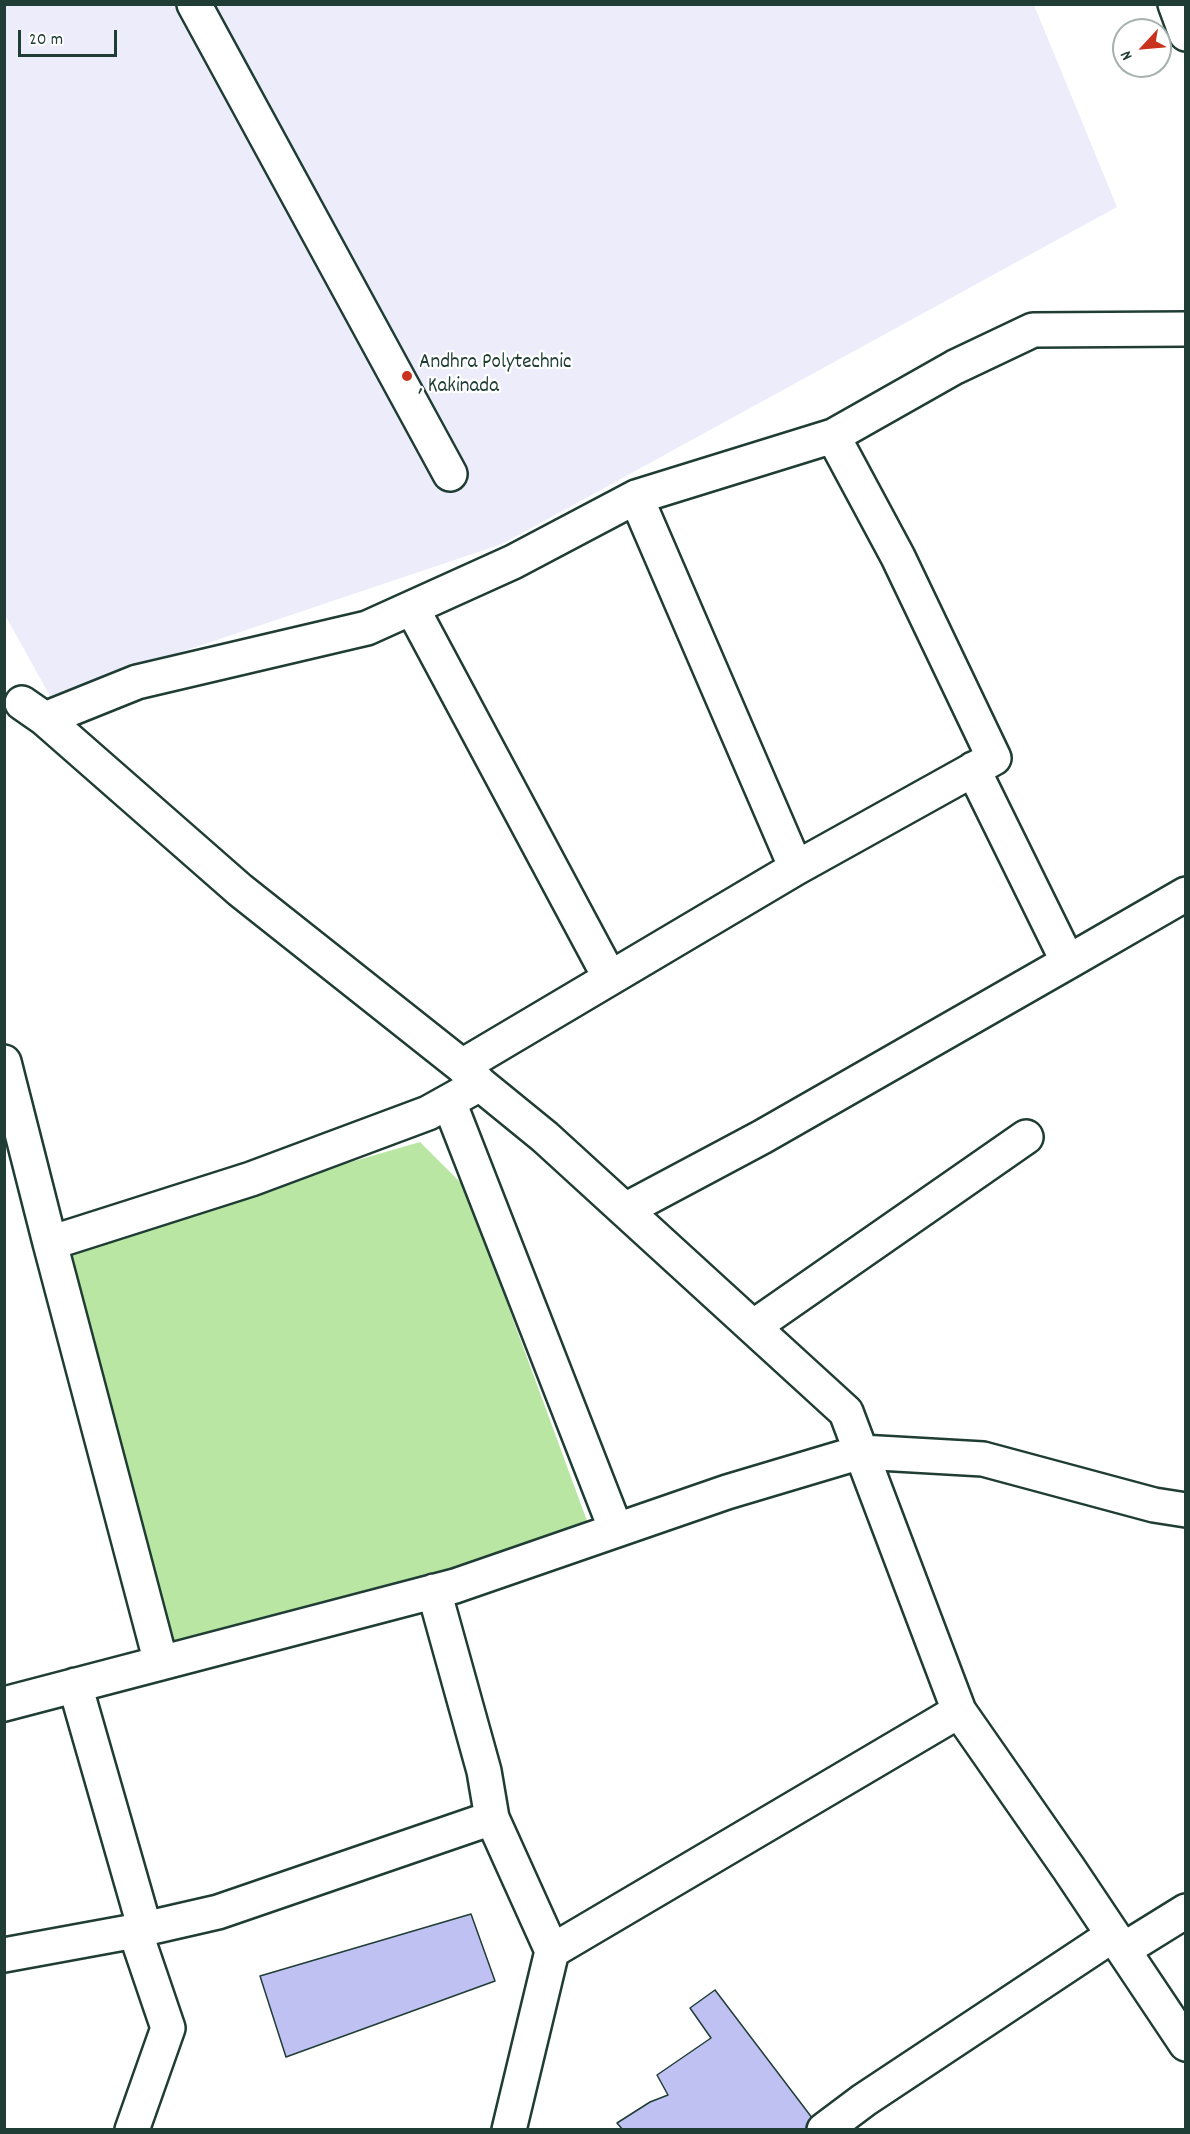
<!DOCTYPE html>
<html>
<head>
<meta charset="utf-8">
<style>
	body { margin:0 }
	#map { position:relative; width:1190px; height:2134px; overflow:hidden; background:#fff; font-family:Dekko,sans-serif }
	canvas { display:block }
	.frame { position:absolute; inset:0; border:6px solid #1f3d34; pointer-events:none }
	.north { position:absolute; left:1112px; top:18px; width:60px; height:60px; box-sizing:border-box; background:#fff; border:2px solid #a5b1ae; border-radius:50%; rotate:244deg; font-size:16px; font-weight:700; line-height:24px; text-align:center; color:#1f3d34 }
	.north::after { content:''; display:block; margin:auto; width:21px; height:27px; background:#c8321e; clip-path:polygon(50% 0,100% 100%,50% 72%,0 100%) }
	.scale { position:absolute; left:18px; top:30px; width:99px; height:27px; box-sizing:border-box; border:3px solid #1f3d34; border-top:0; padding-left:8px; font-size:18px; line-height:21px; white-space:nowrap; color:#1f3d34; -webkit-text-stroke:4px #fff; paint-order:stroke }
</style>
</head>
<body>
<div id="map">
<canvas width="1190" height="2134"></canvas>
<div class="frame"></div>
<div class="north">N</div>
<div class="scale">20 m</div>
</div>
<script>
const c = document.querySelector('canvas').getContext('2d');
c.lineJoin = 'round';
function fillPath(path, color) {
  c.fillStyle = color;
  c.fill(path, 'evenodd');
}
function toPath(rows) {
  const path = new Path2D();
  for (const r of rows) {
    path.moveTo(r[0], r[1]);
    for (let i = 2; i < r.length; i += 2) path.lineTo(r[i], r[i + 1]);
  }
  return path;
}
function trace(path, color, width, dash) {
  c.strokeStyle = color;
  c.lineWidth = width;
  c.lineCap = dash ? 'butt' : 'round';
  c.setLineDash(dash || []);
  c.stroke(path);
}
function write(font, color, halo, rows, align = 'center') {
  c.font = font + ' Dekko,sans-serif';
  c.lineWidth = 4.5;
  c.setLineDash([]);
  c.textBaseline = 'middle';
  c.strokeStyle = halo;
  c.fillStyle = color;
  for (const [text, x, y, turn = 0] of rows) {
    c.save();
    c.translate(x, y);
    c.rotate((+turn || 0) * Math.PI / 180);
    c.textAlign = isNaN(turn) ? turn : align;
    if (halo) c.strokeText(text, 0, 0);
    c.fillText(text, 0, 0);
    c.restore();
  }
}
fillPath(toPath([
	[4,5,1034,5,1117,207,502,544,50,696,5,615]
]), '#ececfb');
fillPath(toPath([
	[420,1142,464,1186,590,1529,170,1651,67,1244]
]), '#bae6a4');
const building = toPath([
	[471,1914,495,1981,286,2057,260,1976,471,1914],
	[715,1990,816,2123,809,2130,623,2130,617,2123,650,2102,668,2095,657,2075,711,2038,690,2008,715,1990]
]);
fillPath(building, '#bfc1f3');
trace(building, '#1f3d34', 1.5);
const minor = toPath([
	[194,4,450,474],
	[1175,4,1186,34],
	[833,436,955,367,1033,330,1186,329],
	[636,497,833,436,898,557,994,758,796,868],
	[412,608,610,978],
	[45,719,137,682,367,628,513,562,636,497,796,868,462,1066],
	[1068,962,1186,894],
	[4,1062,50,1243,251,1179,428,1113,480,1084,462,1066,240,890,45,719,22,703],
	[449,1102,616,1530],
	[625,1210,762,1137,1068,962,973,769],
	[50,1243,161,1663],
	[753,1327,1026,1137],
	[1186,1510,1154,1505,983,1459,861,1452,959,1711,1069,1869,1186,2044],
	[75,1685,145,1929],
	[4,1704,455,1586,727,1492,861,1452,846,1412,545,1137,480,1084],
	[492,1818,552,1951],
	[1123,1950,1186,1911],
	[4,1955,135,1931,218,1912,492,1818,484,1771,434,1591],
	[132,2130,168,2028,135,1931],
	[509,2130,552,1951,959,1711],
	[824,2130,864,2100,1113,1935]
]);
trace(minor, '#1f3d34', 38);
trace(minor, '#fff', 33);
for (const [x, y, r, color] of [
	[407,376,6,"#c8321e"]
]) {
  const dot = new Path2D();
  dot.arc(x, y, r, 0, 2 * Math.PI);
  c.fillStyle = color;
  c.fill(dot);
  trace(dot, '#fff', 2);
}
write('21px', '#1f3d34', '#fff', [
	["Andhra Polytechnic",419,364],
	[", Kakinada",419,388]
], 'left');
</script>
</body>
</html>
